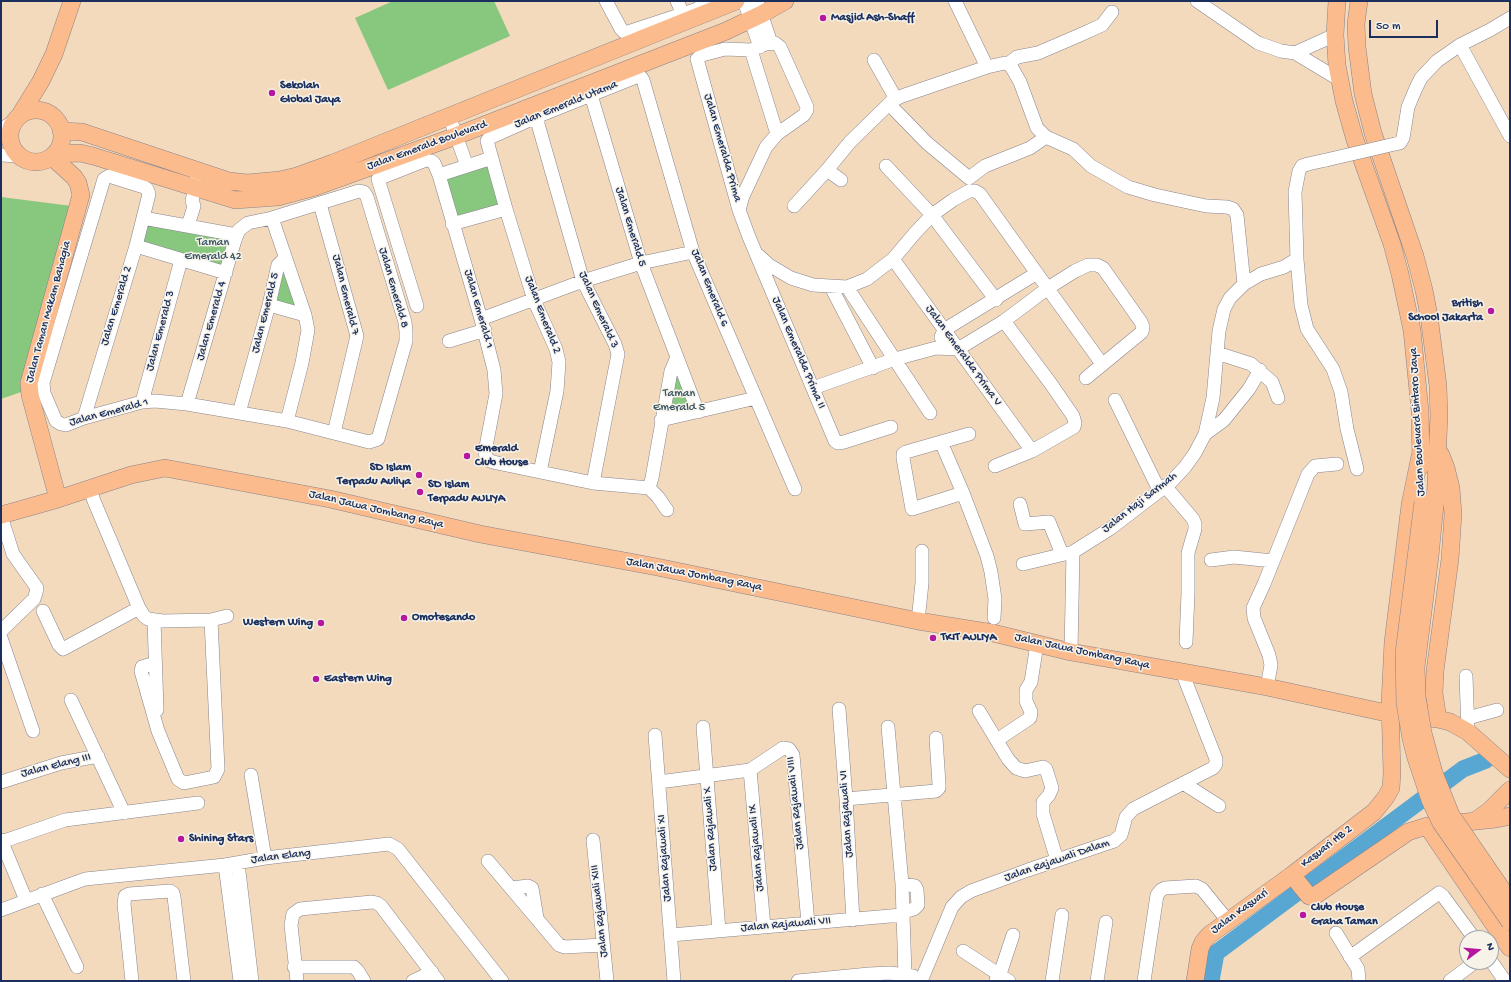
<!DOCTYPE html>
<html>
<head>
<meta charset="utf-8">
<style>
	body { margin:0 }
	#map { position:relative; width:1511px; height:982px; overflow:hidden; background:#f4dabc; font-family:"Gochi Hand",sans-serif }
	canvas { display:block }
	.frame { position:absolute; inset:0; border:2px solid #1b2f5e; pointer-events:none }
	.north { position:absolute; left:1459px; top:930px; width:40px; height:40px; box-sizing:border-box; background:#f7f3e8; border:1px solid #9fa5b1; border-radius:50%; rotate:74deg; font-size:11px; font-weight:700; line-height:16px; text-align:center; color:#1b2f5e }
	.north::after { content:''; display:block; margin:auto; width:14px; height:18px; background:#b5179e; clip-path:polygon(50% 0,100% 100%,50% 72%,0 100%) }
	.scale { position:absolute; left:1369px; top:20px; width:69px; height:18px; box-sizing:border-box; border:2px solid #1b2f5e; border-top:0; padding-left:5px; font-size:12px; line-height:14px; white-space:nowrap; color:#1b2f5e; -webkit-text-stroke:3px #f7f3e8; paint-order:stroke }
</style>
</head>
<body>
<div id="map">
<canvas width="1511" height="982"></canvas>
<div class="frame"></div>
<div class="north">N</div>
<div class="scale">50 m</div>
</div>
<script>
const c = document.querySelector('canvas').getContext('2d');
c.lineJoin = 'round';
function fillPath(path, color) {
  c.fillStyle = color;
  c.fill(path, 'evenodd');
}
function toPath(rows) {
  const path = new Path2D();
  for (const r of rows) {
    if (r.length === 3) {
      path.moveTo(r[0] + r[2], r[1]);
      path.arc(r[0], r[1], r[2], 0, 2 * Math.PI);
      continue;
    }
    path.moveTo(r[0], r[1]);
    for (let i = 2; i < r.length; i += 2) path.lineTo(r[i], r[i + 1]);
  }
  return path;
}
function trace(path, color, width, dash) {
  c.strokeStyle = color;
  c.lineWidth = width;
  c.lineCap = dash ? 'butt' : 'round';
  c.setLineDash(dash || []);
  c.stroke(path);
}
function write(font, color, halo, rows, align = 'center') {
  c.font = font + ' "Gochi Hand",sans-serif';
  c.lineWidth = 3;
  c.setLineDash([]);
  c.textBaseline = 'middle';
  c.strokeStyle = halo;
  c.fillStyle = color;
  for (const [text, x, y, turn = 0] of rows) {
    c.save();
    c.translate(x, y);
    c.rotate((+turn || 0) * Math.PI / 180);
    c.textAlign = isNaN(turn) ? turn : align;
    if (halo) c.strokeText(text, 0, 0);
    c.fillText(text, 0, 0);
    c.restore();
  }
}
fillPath(toPath([
	[393,1,494,1,510,36,388,90,355,18],
	[492,158,506,209,452,224,439,175],
	[1,197,72,206,24,391,1,399],
	[143,218,237,235,226,273,136,246],
	[286,262,305,315,269,305],
	[673,366,698,412,661,420]
]), '#88c77e');
trace(toPath([
	[1211,981,1216,953,1463,769,1486,760]
]), '#58a7d2', 17);
const minor = toPath([
	[606,1,621,29,624,32,628,32,695,10,710,1],
	[677,1,683,14],
	[744,1,760,47],
	[757,1,771,43],
	[955,1,987,67],
	[1197,1,1258,43,1281,51,1295,53,1340,80],
	[1460,45,1510,136],
	[751,50,777,134],
	[1295,53,1335,35],
	[874,60,896,99],
	[1008,64,1017,57,1038,53,1080,35,1102,25,1112,12],
	[591,95,641,263,698,412],
	[889,104,927,143,969,178,985,166,1030,148,1046,137],
	[449,116,467,166],
	[536,117,583,281,615,344,618,354,593,483],
	[1,130,16,119],
	[1395,144,1400,143,1403,138,1408,107,1416,88,1421,78,1437,61,1460,45,1490,30,1510,18],
	[1,155,19,156],
	[886,166,932,215,996,300],
	[827,170,850,142,892,101,902,96,987,67,1005,63,1008,64,1012,68,1020,82,1037,128,1046,137,1073,149,1091,166,1128,187,1155,195,1206,206,1227,207,1233,209,1237,215,1244,284],
	[439,175,492,158],
	[320,204,357,336,334,433],
	[794,206,827,170,841,180],
	[739,210,743,196,766,147,777,134,804,115,807,110,807,107,780,47,775,43,766,44,751,50,725,49,702,55,697,59,739,210,749,237,835,441,838,443,844,442,891,427],
	[143,218,237,235],
	[272,218,305,315,308,330,302,363,287,421],
	[452,224,506,209],
	[188,226,194,206,192,201,197,178],
	[136,246,226,273],
	[758,255,769,265,791,278,813,285,847,287,867,279,893,259,915,233,932,215,953,200,969,191,975,191,980,194,1102,364],
	[893,259,1032,451],
	[1297,259,1301,305,1307,329,1333,369,1341,392,1347,429,1357,469],
	[831,287,873,368],
	[847,287,930,413],
	[269,305,305,315],
	[417,306,378,179,426,160,431,161,434,163,439,175,481,319,494,370,496,394,485,452,486,457,490,461,497,463,593,483,649,488],
	[481,319,583,281,641,263,693,252],
	[941,337,944,330,1037,273],
	[449,341,485,330],
	[1217,353,1251,364,1272,382,1278,398],
	[813,388,895,359,936,348,958,349,1004,321,1048,288,1075,271,1088,265,1097,265,1103,268,1141,322,1143,327,1142,332,1086,378],
	[1115,400,1159,490],
	[142,402,181,260],
	[239,413,269,305,278,265,282,261,286,262],
	[84,418,136,246,149,194,147,189,144,187,109,176,104,179,43,383,44,393,56,421,61,424,66,425,84,418,142,402,155,401,187,404,287,421,369,442,378,439,406,341,406,332,405,322,367,197,364,192,359,191,272,218,248,223,239,230,235,240,187,404],
	[661,420,756,398],
	[1205,434,1224,420,1249,389,1260,370],
	[941,442,963,493,987,556,991,572,995,599,994,618],
	[995,466,1032,451,1074,427,1075,423,1073,416,1051,384,1004,321],
	[540,472,557,391,559,362,556,349,534,300,506,209,487,141,489,138,536,117,636,77,641,77,643,80,693,252,795,489],
	[1165,486,1193,519,1195,524,1195,529,1188,553,1188,593,1186,642],
	[649,488,652,478,671,371,677,357],
	[649,488,658,497,667,510],
	[90,489,94,501,139,608,144,616,148,619,163,621,211,620,227,616],
	[963,493,912,509,903,458,903,454,906,452,969,434],
	[1020,504,1025,524,1049,522,1062,554],
	[1,516,13,554,37,588,36,593,34,599,1,631],
	[1211,560,1234,557,1273,561],
	[1023,564,1069,553],
	[43,611,59,645,63,649,139,608],
	[154,620,157,710],
	[918,621,922,583,922,551],
	[1,638,33,731],
	[1071,652,1073,552,1111,528,1171,482,1185,467,1195,453,1205,434,1213,398,1219,331,1224,309,1230,298,1244,284,1261,274,1284,267,1297,259,1295,192,1299,171,1302,166,1308,164,1326,160],
	[155,663,142,667,141,671,158,731,178,779,184,783,214,777,218,769,211,620],
	[1466,676,1468,732],
	[1267,687,1271,665,1269,655,1254,618,1253,608,1264,584,1308,474,1315,466,1337,464],
	[71,700,124,813],
	[839,709,846,799,853,920],
	[979,711,1008,759,1016,768,1025,771,1043,767,1046,769,1052,788,1049,795,1043,802,1043,814,1057,860],
	[1468,718,1497,710],
	[703,727,719,931],
	[888,727,902,884,905,975],
	[655,735,674,981],
	[997,740,1030,718,1031,712,1026,701,1026,690,1031,682,1037,644],
	[750,770,764,927],
	[251,775,265,858],
	[1,782,61,763,98,756],
	[659,782,750,770,783,748,789,749,793,755,808,923],
	[1183,783,1219,806],
	[846,799,936,791,939,788,939,784,936,738],
	[1,840,26,900],
	[593,840,607,981],
	[1,842,65,820,198,803],
	[488,861,559,945,565,947,603,945],
	[238,863,252,981],
	[225,865,240,981],
	[902,884,915,886,917,890,918,905,914,909,903,912],
	[512,888,528,886,532,888,537,918],
	[42,894,77,967],
	[1,910,85,879,225,865,265,858,389,844,398,849,502,981],
	[1336,933,1358,969,1359,981],
	[671,935,902,915],
	[963,951,1009,981],
	[1350,957,1439,893,1443,896,1474,938],
	[1491,961,1505,981],
	[294,967,354,967,358,971,364,981],
	[996,980,1000,974,1013,935],
	[132,981,124,904,125,896,129,894,170,891,173,893,174,897,184,981],
	[297,981,291,925,293,914,300,909,372,902,377,903,381,906,438,981],
	[413,981,432,972],
	[798,981,869,974,890,973,913,976],
	[921,981,952,907,961,897,971,891,1028,870,1114,841,1121,835,1126,817,1133,809,1213,768,1216,764,1216,759,1182,672],
	[1052,981,1062,915],
	[1097,981,1106,922],
	[1144,981,1157,895,1161,890,1165,888,1196,886,1202,889,1228,921],
	[1450,981,1475,962]
]);
const major = toPath([
	[1337,1,1335,35,1337,65,1344,101,1355,140,1392,244,1400,274,1412,330,1420,411,1421,466],
	[1359,1,1356,24,1357,47,1363,94,1373,133,1415,256,1424,290,1429,316,1438,386,1439,416,1435,505],
	[36,136,26],
	[20,115,41,81,54,54,72,1],
	[61,131,82,132,229,181,247,183,280,180,297,176,333,163,736,1],
	[56,154,80,153,93,156,235,200,278,197,315,187,456,136,726,31,762,14,785,1],
	[52,157,74,177,78,183,81,195,29,383,30,395,58,499],
	[1,515,58,499,131,475,165,468,330,499,480,534,657,567,918,621,993,633,1071,652,1267,687,1391,714,1438,719,1450,722,1468,732,1510,769],
	[1438,719,1434,693,1435,671,1450,559,1453,514,1451,488,1446,468,1441,455],
	[1475,821,1489,811,1510,790],
	[1427,826,1510,948],
	[1292,875,1309,896,1313,897,1408,832,1427,826,1496,819,1510,816],
	[1195,981,1200,949,1203,942,1209,935,1292,875,1374,812,1386,797,1391,788,1392,773,1390,703,1393,642,1410,505,1420,456]
]);
trace(minor, '#88848d', 14);
trace(major, '#88848d', 18);
trace(minor, '#fff', 13);
trace(major, '#fbbb8c', 17);
const minorBridge = toPath([
	[1326,160,1395,144]
]);
const majorBridge = toPath([
	[1423,502,1404,653,1405,703,1411,739,1416,758,1430,800,1441,823,1510,922],
	[1435,505,1430,556,1416,667,1417,697,1423,733,1434,773,1451,815,1510,901]
]);
trace(minorBridge, '#88848d', 14, []);
trace(majorBridge, '#88848d', 18, []);
trace(minorBridge, '#fff', 13);
trace(majorBridge, '#fbbb8c', 17);
for (const [x, y, r, color] of [
	[823,18,4,"#b5179e"],
	[272,93,4,"#b5179e"],
	[1491,311,4,"#b5179e"],
	[467,456,4,"#b5179e"],
	[419,475,4,"#b5179e"],
	[420,492,4,"#b5179e"],
	[404,618,4,"#b5179e"],
	[321,623,4,"#b5179e"],
	[933,638,4,"#b5179e"],
	[316,679,4,"#b5179e"],
	[181,839,4,"#b5179e"],
	[1303,915,4,"#b5179e"]
]) {
  const dot = new Path2D();
  dot.arc(x, y, r, 0, 2 * Math.PI);
  c.fillStyle = color;
  c.fill(dot);
  trace(dot, '#f7f3e8', 1.5);
}
write('bold 12px', '#1b2f5e', '#f7f3e8', [
	["Masjid Ash-Shaff",831,18],
	["Sekolah",280,86],
	["Global Jaya",280,100],
	["British",1483,304,"right"],
	["School Jakarta",1483,318,"right"],
	["Emerald",475,449],
	["Club House",475,463],
	["SD Islam",411,468,"right"],
	["Terpadu Auliya",411,482,"right"],
	["SD Islam",428,485],
	["Terpadu AULIYA",428,499],
	["Omotesando",412,618],
	["Western Wing",313,623,"right"],
	["TKIT AULIYA",941,638],
	["Eastern Wing",324,679],
	["Shining Stars",189,839],
	["Club House",1311,908],
	["Graha Taman",1311,922]
], 'left');
write('12px', '#1b2f5e', '#f7f3e8', [
	["Jalan Emerald Utama",566,105,-22],
	["Jalan Emerald Boulevard",427,146,-20],
	["Jalan Emeralda Prima",722,148,74],
	["Jalan Emerald 5",630,227,73],
	["Jalan Emerald 8",393,288,74],
	["Jalan Emerald 6",709,288,68],
	["Jalan Emerald 7",345,295,76],
	["Jalan Emerald 2",117,306,-73],
	["Jalan Emerald 1",478,309,74],
	["Jalan Emerald 3",598,310,66],
	["Jalan Taman Makam Bahagia",49,312,-75],
	["Jalan Emerald 5",266,313,-76],
	["Jalan Emerald 2",542,315,69],
	["Jalan Emerald 4",212,321,-74],
	["Jalan Emerald 3",161,331,-75],
	["Jalan Emeralda Prima II",798,353,67],
	["Jalan Emeralda Prima V",963,356,54],
	["Jalan Emerald 1",109,413,-15],
	["Jalan Boulevard Bintaro Jaya",1418,422,-93],
	["Jalan Haji Sarmah",1140,503,-38],
	["Jalan Jawa Jombang Raya",376,510,13],
	["Jalan Jawa Jombang Raya",694,575,11],
	["Jalan Jawa Jombang Raya",1082,652,12],
	["Jalan Elang III",56,766,-14],
	["Jalan Rajawali VIII",796,803,-96],
	["Jalan Rajawali VI",847,814,-94],
	["Jalan Rajawali X",711,829,-94],
	["Kasuari HB 2",1327,847,-38],
	["Jalan Rajawali IX",757,848,-95],
	["Jalan Elang",281,857,-7],
	["Jalan Rajawali XI",665,858,-94],
	["Jalan Rajawali Dalam",1057,861,-19],
	["Jalan Rajawali XIII",600,911,-96],
	["Jalan Kasuari",1240,912,-36],
	["Jalan Rajawali VII",786,925,-5]
]);
write('12px', '#365566', '#f7f3e8', [
	["Taman",213,243],
	["Emerald 42",213,257],
	["Taman",679,394],
	["Emerald 5",679,408]
]);
</script>
</body>
</html>
